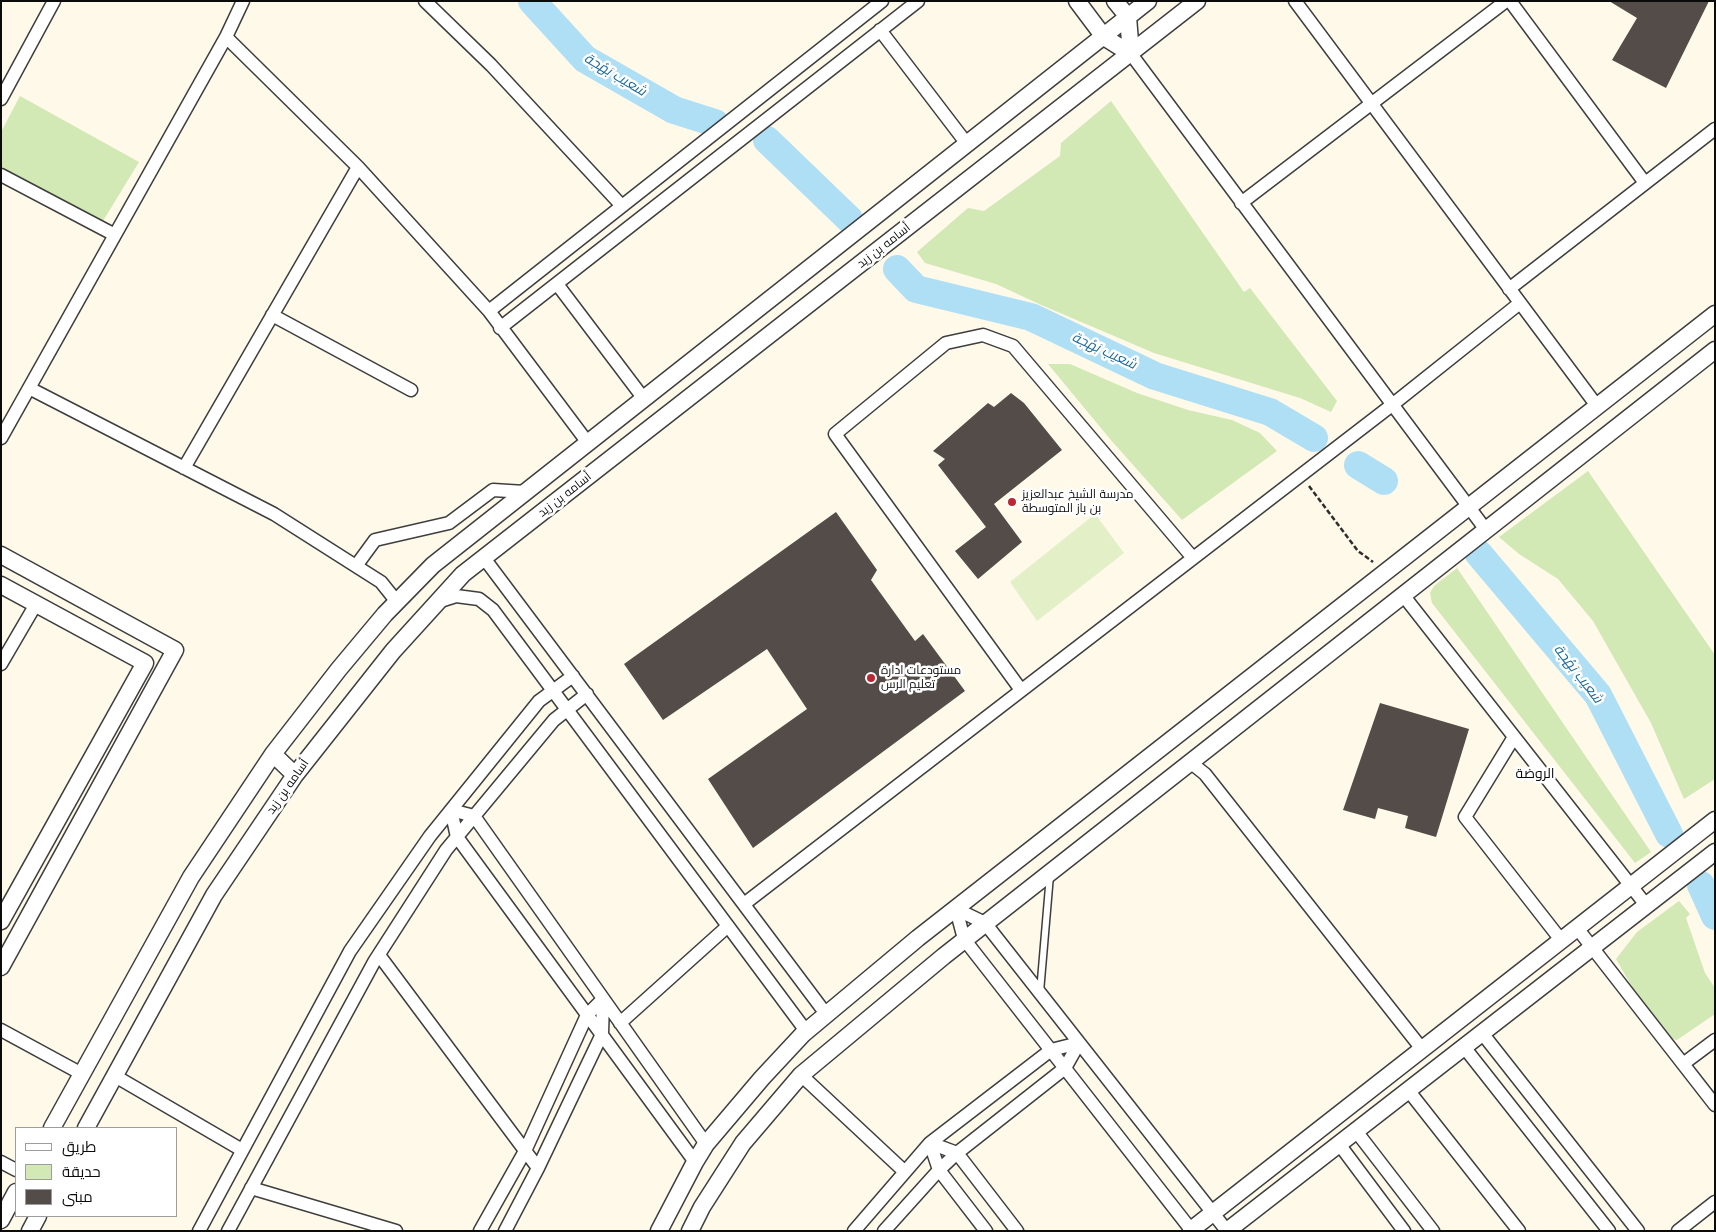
<!DOCTYPE html>
<html>
<head>
<meta charset="utf-8">
<style>
	body { margin:0 }
	#map { position:relative; width:1716px; height:1232px; overflow:hidden; background:#fff9e9; font-family:"Libre Baskerville",Cairo,serif }
	canvas { display:block }
	.frame { position:absolute; inset:0; border:2px solid #0b0b0b; pointer-events:none }
	.legend { position:absolute; left:15px; top:1127px; width:162px; height:90px; box-sizing:border-box; background:#fff; border:1px solid #9d9d9d; margin:0; padding:6px 9px; list-style:none; font-size:15px; color:#0b0b0b }
	.legend li { display:flex; align-items:center; gap:10px; height:25px }
	.legend b { width:25px; border:1px solid #9d9d9d }
</style>
</head>
<body>
<div id="map">
<canvas width="1716" height="1232"></canvas>
<div class="frame"></div>
<ul class="legend">
<li><b style="height:6px;background:#fff"></b>طريق</li>
<li><b style="height:14px;background:#d2e8b5"></b>حديقة</li>
<li><b style="height:14px;background:#544c48"></b>مبنى</li>
</ul>
</div>
<script>
const c = document.querySelector('canvas').getContext('2d');
c.lineJoin = 'round';
function fillPath(path, color) {
  c.fillStyle = color;
  c.fill(path, 'evenodd');
}
function toPath(rows) {
  const path = new Path2D();
  for (const r of rows) {
    path.moveTo(r[0], r[1]);
    for (let i = 2; i < r.length; i += 2) path.lineTo(r[i], r[i + 1]);
  }
  return path;
}
function trace(path, color, width, dash) {
  c.strokeStyle = color;
  c.lineWidth = width;
  c.lineCap = dash ? 'butt' : 'round';
  c.setLineDash(dash || []);
  c.stroke(path);
}
function write(font, color, halo, rows, align = 'center') {
  c.font = font + ' "Libre Baskerville",Cairo,serif';
  c.lineWidth = 5;
  c.setLineDash([]);
  c.textBaseline = 'middle';
  c.strokeStyle = halo;
  c.fillStyle = color;
  for (const [text, x, y, turn = 0] of rows) {
    c.save();
    c.translate(x, y);
    c.rotate((+turn || 0) * Math.PI / 180);
    c.textAlign = isNaN(turn) ? turn : align;
    if (halo) c.strokeText(text, 0, 0);
    c.fillText(text, 0, 0);
    c.restore();
  }
}
fillPath(toPath([
	[20,96,139,162,103,221,1,168,1,132],
	[1111,101,1244,292,1250,288,1337,401,1331,412,1300,398,1154,353,1039,304,996,284,925,263,917,252,968,208,984,211,1060,156,1061,143],
	[1048,364,1070,364,1137,393,1188,410,1232,420,1260,433,1277,451,1182,520,1110,439],
	[1588,471,1715,655,1715,779,1684,799,1651,723,1593,621,1558,579,1519,554,1499,537],
	[1457,568,1651,852,1635,863,1432,603,1430,593,1434,586],
	[1679,901,1690,914,1686,918,1705,973,1715,988,1715,1014,1677,1040,1673,1039,1657,1019,1651,1020,1616,959,1637,932]
]), '#d2e8b5');
fillPath(toPath([
	[1095,514,1124,553,1037,621,1010,582]
]), '#e3efc6');
trace(toPath([
	[532,1,585,59,674,110,715,123],
	[767,140,849,219],
	[897,269,916,289,1031,317,1155,376,1270,412,1314,438],
	[1358,465,1384,481],
	[1479,554,1598,695,1669,834],
	[1701,885,1715,916]
]), '#afdff5', 28);
fillPath(toPath([
	[1609,1,1709,1,1666,88,1612,60,1637,18],
	[1011,393,1024,403,1062,450,994,504,1022,542,978,579,955,551,986,527,938,465,945,459,933,451,988,403,994,407],
	[836,512,877,570,871,580,915,641,923,634,965,691,753,848,708,779,807,709,767,649,663,720,624,664],
	[1380,703,1469,729,1436,837,1405,828,1408,816,1378,808,1375,819,1343,810]
]), '#544c48');
const service = toPath([
	[1040,992,1050,875]
]);
const minor = toPath([
	[425,1,491,65,622,206],
	[1295,1,1597,406],
	[1510,1,1645,183],
	[880,30,967,144],
	[226,37,358,167,489,311,588,443],
	[1131,54,1486,530],
	[1,99,54,1],
	[1,175,115,235],
	[1241,203,1506,1],
	[557,284,644,399],
	[1509,289,1715,129],
	[489,311,882,1],
	[272,315,411,390],
	[500,328,918,1],
	[29,388,274,514,381,582,397,602],
	[1,438,226,37,243,1],
	[184,468,358,167],
	[484,558,826,1014],
	[356,566,375,540,449,523,493,490,525,492],
	[1403,595,1646,905],
	[437,602,456,596,479,599,493,610,806,1031],
	[1,664,36,604],
	[1021,690,835,434,946,343,983,335,1013,346,1193,558],
	[1514,737,1465,817,1561,940],
	[1190,762,1205,774,1422,1049],
	[744,904,1392,405,1520,303],
	[1577,928,1715,1105],
	[379,955,538,1168],
	[620,1023,728,926],
	[1,1030,82,1074],
	[1482,1033,1638,1231],
	[1464,1047,1609,1231],
	[1683,1064,1715,1040],
	[801,1075,905,1172],
	[115,1076,242,1150],
	[1408,1090,1519,1231],
	[1356,1131,1433,1231],
	[1339,1144,1404,1231],
	[1,1162,16,1170],
	[695,1162,457,837,451,810,474,816,706,1144],
	[251,1188,396,1231],
	[199,1231,350,951,430,836,539,701,573,676],
	[228,1231,374,962,446,850,554,720,587,694],
	[480,1231,525,1151,587,1015,603,999],
	[505,1231,538,1168,602,1034,603,999],
	[854,1231,930,1143,1051,1050,1079,1043],
	[884,1231,939,1170,957,1153,1065,1068,1079,1043],
	[986,1231,939,1170,930,1143,957,1153,1017,1231],
	[1192,1231,964,939,956,909,985,923,1227,1231],
	[1678,1231,1715,1202]
]);
const tertiary = toPath([
	[1077,1,1104,37,1131,54],
	[1115,1,1128,17,1131,54],
	[1,555,175,650,1,967],
	[1,585,145,663,1,921],
	[273,754,295,775],
	[52,1128,191,877,273,754,339,669,385,614,433,565,1148,1],
	[86,1128,214,895,295,775,393,651,463,574,1197,1],
	[1,1220,16,1192],
	[1191,1230,1715,820],
	[30,1231,38,1216],
	[659,1231,695,1162,706,1144,762,1078,803,1034,918,938,1715,314],
	[690,1231,702,1207,743,1143,801,1075,944,956,1715,350],
	[1227,1231,1715,852]
]);
trace(service, '#3e3e3e', 9);
trace(minor, '#3e3e3e', 15);
trace(tertiary, '#3e3e3e', 19);
trace(toPath([
	[1309,486,1358,551,1373,562]
]), '#2d2d2d', 2.5, [5, 2.5]);
trace(service, '#fff', 6);
trace(minor, '#fff', 12);
trace(tertiary, '#fff', 16);
for (const [x, y, r, color] of [
	[1012,502,5,"#b92634"],
	[871,678,5,"#b92634"]
]) {
  const dot = new Path2D();
  dot.arc(x, y, r, 0, 2 * Math.PI);
  c.fillStyle = color;
  c.fill(dot);
  trace(dot, '#fff', 2);
}
write('12px', '#0b0b0b', '#fff', [
	["أسامه بن زيد",884,246,-38],
	["أسامه بن زيد",565,495,-38],
	["أسامه بن زيد",288,787,-55]
]);
write('12px', '#0b0b0b', '#fff', [
	["مدرسة الشيخ عبدالعزيز",1022,495],
	["بن باز المتوسطة",1022,509],
	["مستودعات ادارة",881,671],
	["تعليم الرس",881,685]
], 'left');
write('italic 14px', '#17689a', '#fff', [
	["شعيب بَهْجة",615,75,31],
	["شعيب بَهْجة",1104,351,25],
	["شعيب بَهْجة",1578,674,52]
]);
write('14px', '#0b0b0b', '#fff', [
	["الروضة",1535,774]
]);
</script>
</body>
</html>
